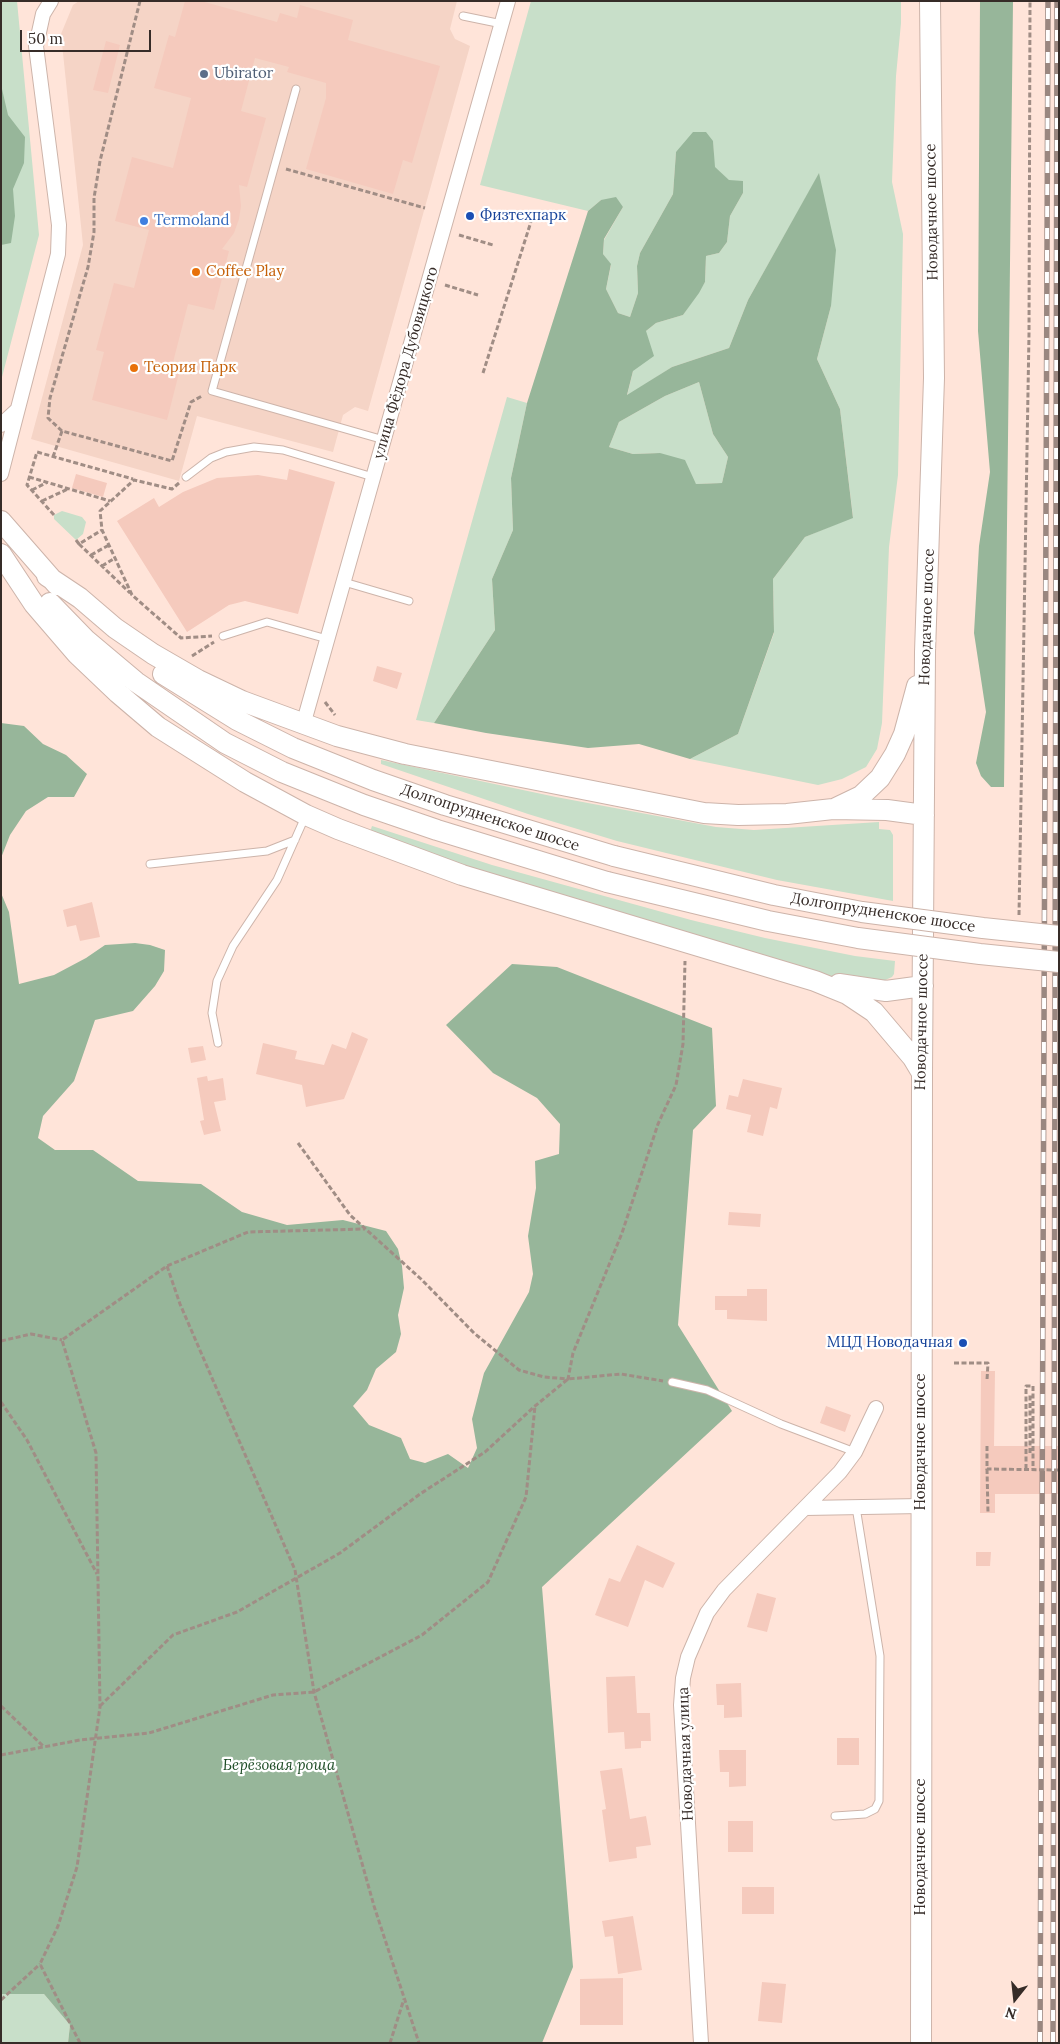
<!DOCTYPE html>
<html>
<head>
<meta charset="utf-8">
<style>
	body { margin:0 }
	#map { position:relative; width:1060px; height:2044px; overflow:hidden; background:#ffe4d9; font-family:Lora,serif }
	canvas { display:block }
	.frame { position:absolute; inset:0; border:2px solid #362c28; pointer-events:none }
	.north { position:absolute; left:990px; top:1974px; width:50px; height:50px; -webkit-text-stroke:4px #fff; paint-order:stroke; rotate:196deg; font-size:14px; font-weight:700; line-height:20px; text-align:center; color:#362c28 }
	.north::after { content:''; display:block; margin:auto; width:18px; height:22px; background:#362c28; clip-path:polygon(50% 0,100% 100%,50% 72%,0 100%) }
	.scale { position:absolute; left:20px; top:30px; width:131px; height:22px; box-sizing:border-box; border:2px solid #362c28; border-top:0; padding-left:6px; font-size:15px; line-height:18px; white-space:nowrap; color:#362c28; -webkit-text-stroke:4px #fff; paint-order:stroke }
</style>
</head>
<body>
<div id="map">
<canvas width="1060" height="2044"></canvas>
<div class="frame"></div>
<div class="north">N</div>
<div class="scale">50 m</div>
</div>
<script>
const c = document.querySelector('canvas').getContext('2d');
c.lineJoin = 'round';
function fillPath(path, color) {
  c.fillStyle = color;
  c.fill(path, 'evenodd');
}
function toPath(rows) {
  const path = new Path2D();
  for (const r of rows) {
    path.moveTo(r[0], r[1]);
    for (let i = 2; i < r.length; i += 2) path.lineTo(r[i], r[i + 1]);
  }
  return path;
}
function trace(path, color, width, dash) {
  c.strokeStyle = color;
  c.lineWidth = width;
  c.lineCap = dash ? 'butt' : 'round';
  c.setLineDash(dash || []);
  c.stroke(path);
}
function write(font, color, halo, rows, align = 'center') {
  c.font = font + ' Lora,serif';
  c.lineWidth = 4.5;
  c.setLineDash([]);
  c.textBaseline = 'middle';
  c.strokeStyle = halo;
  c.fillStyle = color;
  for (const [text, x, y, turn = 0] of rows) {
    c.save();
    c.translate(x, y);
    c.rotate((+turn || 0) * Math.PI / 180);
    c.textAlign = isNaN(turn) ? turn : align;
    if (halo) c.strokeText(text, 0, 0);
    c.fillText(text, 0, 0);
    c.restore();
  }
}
fillPath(toPath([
	[79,1,457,1,450,29,455,39,470,46,368,411,355,407,343,415,333,452,197,416,179,481,31,439,83,245,61,34,73,5]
]), '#f5d4c6');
fillPath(toPath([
	[1,1,17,1,39,235,2,377],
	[531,1,901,1,901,23,896,76,892,182,903,234,898,475,889,547,882,723,877,749,866,767,842,779,818,785,690,759,738,734,774,633,773,579,805,537,853,517,840,409,817,359,831,306,819,174,748,300,729,348,672,367,627,396,633,371,646,331,656,323,683,315,705,282,706,256,719,253,727,242,730,216,743,193,714,167,713,141,676,152,673,194,640,253,637,266,638,293,630,317,618,313,606,289,611,265,603,254,604,240,623,207,601,200,588,211,480,185],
	[699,382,713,434,728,457,722,483,696,484,660,453,633,454,609,447,619,422,665,396],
	[507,397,527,403,511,478,513,530,492,579,495,630,434,723,416,720],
	[62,511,82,517,86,522,83,534,76,540,54,519,54,515],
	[381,760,556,797,716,827,754,830,879,822,879,829,890,830,893,835,893,901,777,880,617,841,528,814,381,764],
	[372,826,492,865,691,920,765,938,855,956,895,961,894,974,892,977,883,981,863,977,859,985,806,971,477,871,370,832],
	[1,1994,44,1994,70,2025,68,2043,1,2043]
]), '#c8dfc9');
fillPath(toPath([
	[980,1,1013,1,1004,787,991,787,981,776,976,763,986,712,974,633,979,546,990,472,978,331],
	[1,77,2,89,8,115,25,137,24,163,13,189,15,216,11,243,1,245],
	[693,132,706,132,713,141,715,167,729,180,743,181,743,193,730,216,727,242,719,253,706,256,705,282,699,293,683,315,656,323,646,331,654,356,633,371,627,395,672,367,729,348,748,300,819,173,836,250,831,306,817,359,840,409,853,518,805,537,773,579,774,632,738,734,690,759,639,744,588,748,486,733,434,723,495,630,492,579,513,530,511,478,527,403,588,211,601,200,616,197,623,207,604,239,603,254,611,264,606,289,618,313,630,317,638,293,637,266,640,253,673,194,676,152],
	[699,382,713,434,728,457,722,483,696,484,685,460,660,453,633,454,609,447,619,422,665,396],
	[1,723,24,726,43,744,66,755,87,774,74,797,48,797,26,811,10,835,1,858],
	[1,893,9,912,19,984,54,975,86,958,105,945,135,943,150,945,165,950,164,971,155,986,133,1011,95,1020,74,1081,43,1116,38,1138,55,1150,93,1150,138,1181,201,1184,242,1212,287,1225,343,1220,386,1231,398,1249,402,1266,404,1288,398,1315,401,1334,396,1352,376,1369,367,1390,353,1406,369,1425,401,1438,410,1459,425,1463,448,1454,468,1468,477,1448,472,1419,484,1373,529,1292,533,1274,528,1236,536,1188,535,1161,559,1154,560,1124,537,1098,493,1073,446,1025,512,964,557,967,712,1028,716,1106,693,1130,678,1325,732,1411,542,1587,573,1967,542,2043,68,2043,70,2025,44,1994,1,1994]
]), '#97b69a');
fillPath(toPath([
	[185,1,201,1,277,22,280,13,297,18,300,5,353,20,348,40,440,66,412,163,403,160,393,194,306,169,326,98,326,83,287,72,289,67,255,58,241,111,266,118,247,187,239,185,241,206,239,219,234,233,222,249,229,251,214,310,188,304,171,370,179,373,167,420,92,400,104,352,96,350,114,283,134,288,149,230,115,221,132,157,173,168,191,98,154,88,169,35,175,37],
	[106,41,120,45,108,93,93,90],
	[289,469,335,482,298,614,245,601,229,605,187,632,117,521,154,498,159,507,183,492,217,478,258,475,287,480],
	[76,474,107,483,103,497,72,488],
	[377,666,402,673,397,689,373,681],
	[92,902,100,937,80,941,76,925,67,927,63,910],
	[352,1032,368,1039,344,1099,306,1107,302,1085,256,1074,263,1043,297,1051,295,1059,324,1065,332,1044,346,1049],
	[203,1046,206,1060,191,1063,188,1048],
	[207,1076,208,1081,223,1078,226,1100,214,1102,221,1131,204,1135,200,1121,204,1120,197,1078],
	[743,1079,782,1088,777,1109,770,1107,763,1136,747,1132,751,1115,726,1109,729,1095,738,1097],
	[729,1212,761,1214,760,1227,728,1225],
	[747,1289,767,1289,767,1321,727,1319,727,1310,715,1310,715,1296,747,1296],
	[981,1371,995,1371,994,1446,1059,1446,1059,1494,995,1494,995,1513,980,1513],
	[826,1406,851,1415,845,1432,820,1423],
	[637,1545,675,1563,663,1588,645,1580,628,1627,595,1615,609,1578,620,1582],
	[976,1552,991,1552,990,1566,976,1566],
	[757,1593,776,1598,767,1632,747,1627],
	[635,1676,637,1713,650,1713,651,1741,641,1741,641,1748,625,1749,624,1732,608,1733,606,1677],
	[741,1683,742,1717,724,1718,724,1705,717,1705,716,1684],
	[837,1738,859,1738,859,1765,837,1765],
	[719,1750,746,1750,746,1786,729,1787,729,1772,720,1772],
	[622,1768,630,1819,646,1816,651,1845,636,1847,637,1858,609,1862,602,1810,606,1809,600,1771],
	[728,1821,753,1821,753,1852,728,1852],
	[742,1887,774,1887,774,1914,742,1914],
	[633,1916,642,1970,618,1974,613,1936,605,1937,602,1921],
	[623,1978,623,2025,580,2025,580,1979],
	[762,1982,786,1984,782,2023,758,2021]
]), '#f5cabd');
const lane = toPath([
	[463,16,502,24],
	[296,89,212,391,384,440],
	[186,477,211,458,226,452,254,447,283,450,373,477],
	[344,582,409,601],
	[223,636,267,622,327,639],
	[150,864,267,851,295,840],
	[218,1043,212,1013,217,981,233,946,277,880,305,817],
	[672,1382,707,1390,781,1424,855,1452],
	[835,1816,865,1814,875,1809,879,1801,880,1656,856,1507]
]);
const street = toPath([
	[1,425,17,410],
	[1,474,58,254,59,225,36,46,43,14,51,1],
	[303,725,508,1],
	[805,1508,921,1506],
	[701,2043,681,1705,683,1678,688,1657,707,1613,724,1590,840,1472,855,1452,876,1408]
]);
const secondary = toPath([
	[1,521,57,585],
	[1,554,34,604,77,654,118,693,158,727,245,782,306,815,338,829,462,875,815,981,847,994,874,1012,913,1058,922,1073],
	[47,576,80,598,115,628,153,654,198,680,242,701,337,736,405,754,704,813,738,815,787,814,833,809,887,810,924,815],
	[50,603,86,640,136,682,225,743,282,772,364,805,437,830,607,882],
	[163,674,237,720,293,748,373,780,445,805,614,856],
	[836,808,861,796,880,778,895,754,904,734,917,686],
	[839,984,886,991,923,986],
	[921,2043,922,1073,925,652,934,378,930,1]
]);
trace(lane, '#cdb4aa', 9);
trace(street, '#cdb4aa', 16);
trace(secondary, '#cdb4aa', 22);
trace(toPath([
	[140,1,100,161,94,198,94,232,88,267,50,398,48,418,62,431,172,461,191,402,202,396],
	[286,169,425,208],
	[459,235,493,245],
	[445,285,478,295],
	[483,373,535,209],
	[53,457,62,431],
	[29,477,110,501],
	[179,483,172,489,134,480,100,511,102,530,132,595,181,638,212,636],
	[32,490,46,483],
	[42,501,68,489],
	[54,515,27,485,37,452,133,479],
	[76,540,79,544,102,530],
	[79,544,130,593],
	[91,555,109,545],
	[102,566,115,558],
	[192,656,214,642],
	[325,702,335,715],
	[1019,915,1029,334,1030,1],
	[298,1143,350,1215,421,1279,474,1333,519,1370,544,1377,568,1379,573,1353,622,1233,658,1124,676,1085,683,1044,685,961],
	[167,1266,180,1304,295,1570,314,1692,374,1906,419,2043],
	[1,1341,31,1334,62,1340],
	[954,1363,988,1363,987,1380],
	[1,1402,27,1440,97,1574],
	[1030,1453,1030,1394],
	[987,1469,988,1513],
	[1026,1469,1026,1386,1033,1386,1033,1469],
	[1,1706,43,1746],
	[100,1706,173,1635,237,1612,340,1553,420,1494,485,1452,535,1406,568,1379,621,1374,663,1381],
	[1,1755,80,1740,149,1733,273,1695,314,1692,422,1635,488,1582,526,1497,535,1406],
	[1,2000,40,1964],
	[80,2043,40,1964,58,1926,77,1867,100,1707,96,1453,62,1340,167,1266,248,1232,365,1229],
	[390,2043,404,1999]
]), '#a08d85', 3, [5, 2.5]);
trace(lane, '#fff', 7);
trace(street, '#fff', 14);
trace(secondary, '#fff', 20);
const rail = toPath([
	[1040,2043,1048,1],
	[1053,2043,1057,1]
]);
trace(rail, '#9a8780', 5.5);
trace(rail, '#fff', 4, [11]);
const secondaryBridge = toPath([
	[614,856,774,895,862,912,983,928,1059,936],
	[607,882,768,921,858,938,980,954,1059,962]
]);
trace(secondaryBridge, '#cdb4aa', 22, []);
trace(toPath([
	[987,1446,987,1469,1059,1470]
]), '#a08d85', 3, [5, 2.5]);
trace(secondaryBridge, '#fff', 20);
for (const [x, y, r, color] of [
	[204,74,5,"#5c6f8a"],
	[470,216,5,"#1a4fb4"],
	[144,221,5,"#3f7fe0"],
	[196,272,5,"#e8710a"],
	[134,368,5,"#e8710a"],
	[963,1343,5,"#1a4fb4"]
]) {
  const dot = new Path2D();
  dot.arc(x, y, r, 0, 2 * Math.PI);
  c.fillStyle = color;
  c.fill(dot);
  trace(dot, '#fff', 2);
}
write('15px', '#4e5e75', '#fff', [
	["Ubirator",214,74]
], 'left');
write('15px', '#362c28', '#fff', [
	["Новодачное шоссе",932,212,-91],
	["улица Фёдора Дубовицкого",406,363,-74],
	["Новодачное шоссе",927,617,-88],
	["Долгопрудненское шоссе",490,818,18],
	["Долгопрудненское шоссе",883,913,9],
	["Новодачное шоссе",922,1022,-89],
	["Новодачное шоссе",921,1442,-90],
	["Новодачная улица",686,1754,-92],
	["Новодачное шоссе",921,1847,-90]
]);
write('15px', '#164399', '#fff', [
	["Физтехпарк",480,216],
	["МЦД Новодачная",953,1343,"right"]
], 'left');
write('15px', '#366cbe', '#fff', [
	["Termoland",154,221]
], 'left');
write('15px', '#c56008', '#fff', [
	["Coffee Play",206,272],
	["Теория Парк",144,368]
], 'left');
write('italic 15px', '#1d4c25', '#fff', [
	["Берёзовая роща",279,1766]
]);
</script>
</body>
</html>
